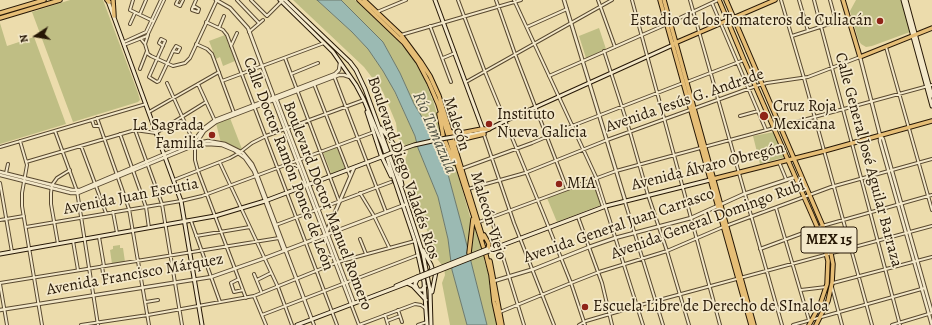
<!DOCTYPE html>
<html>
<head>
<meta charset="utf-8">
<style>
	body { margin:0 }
	#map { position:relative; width:932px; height:325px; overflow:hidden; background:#ecdcac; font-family:Alegreya,serif }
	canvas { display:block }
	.north { position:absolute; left:16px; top:16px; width:40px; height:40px; -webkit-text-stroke:3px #f3e8c9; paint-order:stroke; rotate:258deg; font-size:11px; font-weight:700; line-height:16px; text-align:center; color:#261705 }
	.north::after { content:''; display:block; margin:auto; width:14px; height:18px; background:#261705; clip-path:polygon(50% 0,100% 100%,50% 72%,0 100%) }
</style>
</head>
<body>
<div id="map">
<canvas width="932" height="325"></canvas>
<div class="north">N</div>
</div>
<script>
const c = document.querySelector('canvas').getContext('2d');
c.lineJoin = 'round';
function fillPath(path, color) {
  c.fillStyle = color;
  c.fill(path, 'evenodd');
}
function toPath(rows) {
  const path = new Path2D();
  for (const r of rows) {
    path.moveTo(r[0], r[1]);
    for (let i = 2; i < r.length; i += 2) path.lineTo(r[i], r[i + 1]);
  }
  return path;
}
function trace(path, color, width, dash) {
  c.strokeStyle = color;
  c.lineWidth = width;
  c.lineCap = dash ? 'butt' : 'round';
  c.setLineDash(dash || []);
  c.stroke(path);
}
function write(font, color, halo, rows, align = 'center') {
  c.font = font + ' Alegreya,serif';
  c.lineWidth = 3.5;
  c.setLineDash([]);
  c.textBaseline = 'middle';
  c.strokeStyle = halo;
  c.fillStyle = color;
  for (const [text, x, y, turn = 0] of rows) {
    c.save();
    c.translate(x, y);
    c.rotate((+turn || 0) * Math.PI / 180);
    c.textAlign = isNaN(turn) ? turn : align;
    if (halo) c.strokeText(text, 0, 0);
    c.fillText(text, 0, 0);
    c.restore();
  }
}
fillPath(toPath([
	[70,0,103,0,138,93,140,100,138,102,73,122,32,12],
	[293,0,317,0,352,32,368,49,389,80,415,136,418,148,438,197,448,239,452,270,467,325,450,325,442,283,445,275,444,268,435,256,407,166,405,160,408,152,406,146,398,138,396,123,383,92,364,67],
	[341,0,355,0,399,42,411,56,411,58,413,59,425,80,431,96,431,97,433,100,443,136,438,137,438,131,422,117,414,104,400,73,383,42],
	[856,0,901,0,910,32,872,46,866,47,861,44,858,39,850,11],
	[0,23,7,46,34,37,66,124,0,144],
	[599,28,606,49,586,58,579,36],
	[225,35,235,61,223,66,220,57,216,59,209,41],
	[230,118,242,149,241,151,231,146,221,143,216,123],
	[774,132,785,157,760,164,753,136],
	[449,144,471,220,475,224,486,257,484,260,491,283,489,286,491,287,497,325,487,325,485,320,463,230,442,152,445,148,444,145],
	[337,147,346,170,332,175,323,152],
	[593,180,601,205,557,222,547,198],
	[120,245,120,248,123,248,125,262,112,264,110,250,113,249,113,246]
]), '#bfbe84');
const water = toPath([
	[317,0,341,0,383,42,400,73,414,104,422,117,438,131,438,137,440,143,444,145,445,148,442,152,463,230,487,325,467,325,452,270,448,239,438,197,418,148,415,136,395,92,383,71,368,49,352,32,317,0]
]);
fillPath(water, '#9bbab3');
trace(water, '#6c796d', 1);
const minor = toPath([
	[133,0,130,10,153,21],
	[178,0,176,4,180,6,183,0],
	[237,0,259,23],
	[251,0,267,16,283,0],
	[458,0,485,72,543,213,571,283,585,325],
	[496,0,515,54,567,189],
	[514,0,596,177,643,325],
	[598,0,615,47],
	[632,0,720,325],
	[690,0,782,325],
	[781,0,804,78,872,325],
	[799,0,808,31],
	[814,0,900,325],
	[830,0,836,22],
	[712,3,766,130],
	[194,6,199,9,198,12,192,10,192,9,196,0],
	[377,12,406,0],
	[140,14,146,0],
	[206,22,223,30,227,35,337,325],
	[671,22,718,0],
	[130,24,135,13],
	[430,26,451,82],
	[527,27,567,9],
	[219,28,224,16],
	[249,32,263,20],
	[401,35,521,0],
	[792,36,848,18],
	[141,39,145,44,148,54,151,56,173,66,185,63,190,58,217,0],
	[124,42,146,32,161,0],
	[145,44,148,35],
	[196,44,207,49,212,54,234,113],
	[124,45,147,36,164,0],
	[163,46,159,43,161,39,165,41,149,77,157,82,159,81,167,64,173,51,176,46,180,48,178,52,173,51],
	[231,46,237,33],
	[886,47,932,210],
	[604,51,630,132,648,195,667,251,689,325],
	[285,58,339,201],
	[443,58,455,53],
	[140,69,147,51],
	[291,74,318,63],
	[334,76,386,212],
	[549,76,667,24],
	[222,81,324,43],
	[466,82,612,0],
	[687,82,744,60],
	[167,83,195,145,195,160,198,171,246,298],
	[198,84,215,121],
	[314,84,350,176],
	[149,112,219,72],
	[740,116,758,111],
	[97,118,129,209,149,325],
	[92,120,94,126,99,126],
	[135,130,162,204,182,325],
	[55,131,77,191,98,325],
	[120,134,146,207,149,228],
	[484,135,514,223,554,325],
	[20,141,27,165,22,193,22,206,42,325],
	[81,146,106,213],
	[0,147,146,104],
	[26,162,135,130,156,133,206,102],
	[779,162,786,179],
	[220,163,278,287,292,325],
	[461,169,532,143,572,126,683,83],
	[6,173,8,164],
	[593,178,603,207],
	[174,180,230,158,239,153,252,143,266,136,364,100],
	[0,183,12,252],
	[468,189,525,173,607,140,756,86,767,83,808,77,860,57],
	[360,193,374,216,389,247],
	[625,202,663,325],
	[776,208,809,320],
	[113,212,117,233],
	[578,217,602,283,612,325],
	[491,218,524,325],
	[0,220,24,216],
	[191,221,220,302],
	[479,222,616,171,932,85],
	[276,225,391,182],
	[26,227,181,201,202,196,374,132],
	[196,236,250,227],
	[99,237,104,266],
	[360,239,366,254],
	[73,241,78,270],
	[58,244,51,204,51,193,52,185,57,178,70,170],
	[760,249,822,226,932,195],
	[102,266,104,280],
	[254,274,261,291],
	[239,279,231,283,234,292,243,290],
	[257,280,271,273],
	[0,283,279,238],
	[833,283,932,257],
	[0,284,7,325],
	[832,287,842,325],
	[801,290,826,287],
	[254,296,266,325],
	[146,302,158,300],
	[351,304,359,325],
	[398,310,402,322],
	[500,312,571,283,599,272,667,251,723,227,831,187,932,159],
	[262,315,418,255],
	[385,315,388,325],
	[312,320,314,325],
	[387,321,400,316],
	[81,325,148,315,254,296,338,262,415,241],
	[359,325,415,304,421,305,425,308],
	[418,325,427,322],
	[579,325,586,321,637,306,932,226],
	[793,325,925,288],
	[892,325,932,313]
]);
const tertiary = toPath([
	[216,0,230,8,248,28,273,95,273,98,351,304],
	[564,0,625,200],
	[860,57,880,135,883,139,932,313],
	[276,98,354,303],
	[880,136,880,141,932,325],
	[195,144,198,143,208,141,225,144,243,153,252,164,257,175,312,320],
	[195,145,208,144,222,145,234,150,245,158,254,171,284,251],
	[0,172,72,190,80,190,193,142,203,129,215,120,335,74,339,70,340,63],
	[0,175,71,193,78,193,195,145,204,131,216,122,339,75,344,75,350,77],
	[327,231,354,168],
	[494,281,534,269,589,247,615,238,691,218,744,194,795,177],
	[0,310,211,277,265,258,407,204]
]);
const secondary = toPath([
	[280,0,324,43,333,52,356,85,364,100,383,146,415,241,424,282,427,325],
	[285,0,350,62,356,70,365,89,402,190,423,254,430,290,431,325],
	[435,0,483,130],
	[903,0,932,106],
	[906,0,932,96],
	[108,1,181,201,202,325],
	[367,112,381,155,391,176],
	[381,128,395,146,402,149],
	[453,137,474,134,483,132,505,121,673,45],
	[394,152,396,157,402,185],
	[391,153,414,145,441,139],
	[487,249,500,246,606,206,710,180],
	[423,250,431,265,432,268,430,272],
	[0,254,215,216,265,201,384,156],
	[417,280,415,284,418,290,422,290,425,286],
	[407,283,413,286,426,300],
	[396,286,417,277],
	[432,292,436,272],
	[297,325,418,279]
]);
const primary = toPath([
	[107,0,109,2],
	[113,0,114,16],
	[359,0,404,43,418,62,429,83,438,104,486,255,491,275,494,302,499,325],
	[364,0,401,35,421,62,430,76,439,96,483,238],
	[660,0,751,325],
	[664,0,754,325],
	[719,0,744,60,823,240,828,261,827,284,820,305,809,325],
	[726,0,828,238,833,264,832,283,828,301,816,325],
	[843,0,860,57,932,28],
	[0,13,44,0],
	[0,18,60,0],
	[675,43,775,0],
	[439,114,443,135,442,139],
	[450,131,456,134,482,129,489,129],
	[444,138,454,163],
	[454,147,456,142,459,140,484,134],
	[713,179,824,151,932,121],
	[484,235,489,244,488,249],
	[470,256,469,253,473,219],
	[490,261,502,325]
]);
trace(minor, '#58482f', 4);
trace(tertiary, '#58482f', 4.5);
trace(secondary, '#261705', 5);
trace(primary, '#261705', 5.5);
trace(minor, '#f3e8c9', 2);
trace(tertiary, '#f3e8c9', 2.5);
trace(secondary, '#f3e8c9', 3);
trace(primary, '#e6be76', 3.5);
const secondaryBridge = toPath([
	[441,139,453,137],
	[384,156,391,153],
	[417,277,487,249],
	[418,279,489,251]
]);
trace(secondaryBridge, '#261705', 5, []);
trace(secondaryBridge, '#f3e8c9', 3);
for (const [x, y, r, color] of [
	[880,21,4,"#8f2418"],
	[764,116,5,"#8f2418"],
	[489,124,4,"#8f2418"],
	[212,135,4,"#8f2418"],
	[559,184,4,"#8f2418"],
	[585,307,4,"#8f2418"]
]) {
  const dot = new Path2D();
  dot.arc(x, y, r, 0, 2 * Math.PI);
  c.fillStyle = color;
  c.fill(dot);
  trace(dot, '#f3e8c9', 1.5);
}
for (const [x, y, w] of [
	[829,240,56]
]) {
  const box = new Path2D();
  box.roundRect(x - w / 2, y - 13, w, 26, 3);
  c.fillStyle = '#f3e8c9';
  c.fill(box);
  trace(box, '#261705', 1);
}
write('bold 15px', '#261705', null, [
	["MEX 15",829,240]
]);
write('16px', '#261705', '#f3e8c9', [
	["Estadio de los Tomateros de Culiacán",872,21,"right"],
	["Cruz Roja",773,107],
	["Mexicana",773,125],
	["Instituto",497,115],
	["Nueva Galicia",497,133],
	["La Sagrada",204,126,"right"],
	["Familia",204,144,"right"],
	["MIA",567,184],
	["Escuela Libre de Derecho de SInaloa",593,307]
], 'left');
write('16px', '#261705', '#f3e8c9', [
	["Avenida Jesús G. Andrade",685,101,-19],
	["Malecón",456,124,72],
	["Calle General José Aguilar Barraza",868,160,75],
	["Calle Doctor Ramón Ponce de León",288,164,69],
	["Avenida Álvaro Obregón",708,167,-14],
	["Boulevard Diego Valadés Ríos",403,168,71],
	["Avenida Juan Escutia",131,197,-11],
	["Boulevard Doctor Manuel Romero",327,206,69],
	["Malecón Viejo",488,216,73],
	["Avenida General Domingo Rubí",708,220,-20],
	["Avenida General Juan Carrasco",619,226,-19],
	["Avenida Francisco Márquez",135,275,-10]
]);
write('italic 17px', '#4f5042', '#f3e8c9', [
	["Río Tamazula",434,133,67]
]);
</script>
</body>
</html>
